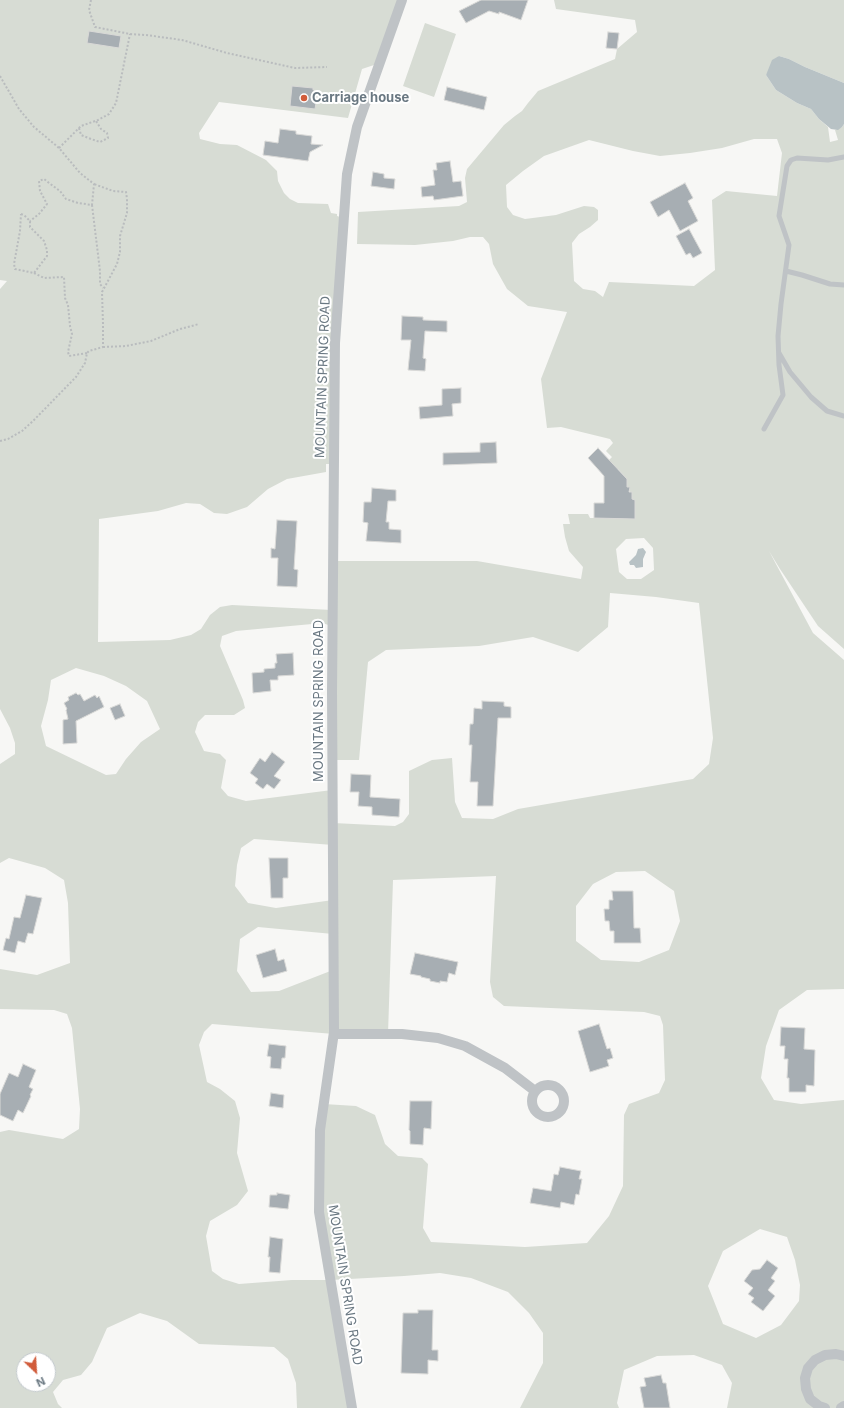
<!DOCTYPE html>
<html>
<head>
<meta charset="utf-8">
<style>
	body { margin:0 }
	#map { position:relative; width:844px; height:1408px; overflow:hidden; background:#f7f7f5; font-family:Inter,sans-serif }
	canvas { display:block }
	.north { position:absolute; left:16px; top:1352px; width:40px; height:40px; box-sizing:border-box; background:#fff; border:1px solid #c3c9cd; border-radius:50%; rotate:155deg; font-size:11px; font-weight:700; line-height:16px; text-align:center; color:#6a7882 }
	.north::after { content:''; display:block; margin:auto; width:14px; height:18px; background:#d15c3b; clip-path:polygon(50% 0,100% 100%,50% 72%,0 100%) }
</style>
</head>
<body>
<div id="map">
<canvas width="844" height="1408"></canvas>
<div class="north">N</div>
</div>
<script>
const c = document.querySelector('canvas').getContext('2d');
c.lineJoin = 'round';
function fillPath(path, color) {
  c.fillStyle = color;
  c.fill(path, 'evenodd');
}
function toPath(rows) {
  const path = new Path2D();
  for (const r of rows) {
    if (r.length === 3) {
      path.moveTo(r[0] + r[2], r[1]);
      path.arc(r[0], r[1], r[2], 0, 2 * Math.PI);
      continue;
    }
    path.moveTo(r[0], r[1]);
    for (let i = 2; i < r.length; i += 2) path.lineTo(r[i], r[i + 1]);
  }
  return path;
}
function trace(path, color, width, dash) {
  c.strokeStyle = color;
  c.lineWidth = width;
  c.lineCap = dash ? 'butt' : 'round';
  c.setLineDash(dash || []);
  c.stroke(path);
}
function write(font, color, halo, rows, align = 'center') {
  c.font = font + ' Inter,sans-serif';
  c.lineWidth = 4;
  c.setLineDash([]);
  c.textBaseline = 'middle';
  c.strokeStyle = halo;
  c.fillStyle = color;
  for (const [text, x, y, turn = 0] of rows) {
    c.save();
    c.translate(x, y);
    c.rotate((+turn || 0) * Math.PI / 180);
    c.textAlign = isNaN(turn) ? turn : align;
    if (halo) c.strokeText(text, 0, 0);
    c.fillText(text, 0, 0);
    c.restore();
  }
}
fillPath(toPath([
	[0,0,402,0,380,63,362,69,348,118,219,102,199,133,200,139,220,144,237,145,266,160,277,171,278,181,284,193,290,199,298,203,328,204,331,213,337,214,337,216,344,218,334,464,326,464,326,472,287,479,268,489,247,507,227,514,214,513,200,504,186,503,158,511,99,519,98,642,170,640,191,635,201,629,210,615,220,607,232,605,332,610,333,561,477,561,581,579,583,567,569,551,565,537,563,524,570,524,568,514,588,514,590,518,594,518,635,519,635,500,632,499,629,488,627,487,627,479,618,469,613,474,609,460,612,457,606,451,613,443,610,439,561,427,547,428,541,379,567,312,528,306,507,289,493,264,489,244,483,237,470,237,453,241,415,245,357,244,358,212,459,206,467,202,465,178,467,169,504,125,515,116,522,111,528,103,538,91,615,59,617,49,637,32,635,20,556,9,554,0,844,0,844,83,805,67,789,59,779,56,766,75,776,90,797,103,811,109,819,119,828,127,830,142,838,140,835,130,842,127,844,124,844,649,818,626,780,569,769,551,813,633,844,660,844,989,807,990,779,1010,766,1046,761,1078,774,1100,801,1104,844,1100,844,1408,727,1408,732,1383,722,1365,694,1355,657,1356,624,1370,617,1403,619,1408,520,1408,543,1363,543,1333,529,1313,508,1292,471,1278,440,1273,404,1276,331,1280,352,1408,297,1408,296,1383,288,1359,274,1347,199,1344,167,1321,140,1313,107,1328,92,1362,81,1375,63,1380,53,1392,58,1404,62,1408,0,1408,0,1132,9,1130,63,1139,79,1129,80,1109,72,1028,67,1014,54,1010,0,1009,0,969,37,975,70,963,68,903,64,880,45,868,9,858,0,863,0,764,15,754,15,743,10,728,0,709,0,289,7,281,0,280],
	[754,139,777,139,782,153,777,196,726,191,712,200,715,270,694,286,609,282,603,297,595,291,583,289,574,281,572,243,579,234,590,227,598,220,598,210,594,207,584,206,556,215,525,219,513,215,507,207,506,185,523,171,544,156,589,140,633,151,660,156,690,153,722,148],
	[644,538,653,548,654,570,641,579,627,579,619,572,616,549,626,539],
	[610,593,656,597,699,603,713,738,709,764,693,779,518,809,493,819,462,818,455,802,452,758,432,760,409,771,409,814,403,822,395,826,333,823,332,790,246,801,228,796,221,788,226,760,220,754,204,751,195,732,198,722,205,715,234,715,245,708,243,700,220,646,222,636,236,631,323,623,328,625,332,760,359,760,368,662,386,650,479,646,533,637,578,652,608,627],
	[76,668,104,676,126,686,147,701,160,729,141,742,126,759,116,774,106,775,46,746,41,726,48,700,51,680],
	[254,839,333,845,333,900,276,908,248,903,235,886,237,865,241,848],
	[645,871,674,891,680,921,669,950,639,962,601,960,576,941,576,906,593,884,616,872],
	[496,876,490,982,493,997,504,1006,644,1012,660,1016,663,1025,665,1080,659,1093,629,1104,624,1115,623,1186,609,1216,587,1243,525,1247,431,1242,423,1228,428,1164,422,1158,398,1156,385,1144,375,1115,356,1106,324,1104,319,1212,330,1280,292,1280,239,1284,223,1279,212,1271,206,1236,210,1221,237,1205,248,1191,237,1153,240,1118,235,1101,220,1089,207,1082,199,1045,204,1032,212,1024,334,1034,388,1034,393,880],
	[258,927,333,934,333,970,279,991,251,992,237,971,240,939],
	[760,1229,787,1237,795,1260,800,1285,799,1301,781,1325,756,1338,723,1324,708,1286,723,1251],
	[24,1360,48,1360,48,1384,24,1384],
	[425,23,456,34,434,97,403,86]
]), '#d7dcd4');
fillPath(toPath([
	[779,56,789,59,805,67,844,83,844,124,842,127,838,130,831,129,819,119,811,109,797,103,776,90,766,75,772,60],
	[643,548,646,552,643,559,643,567,636,568,634,565,630,565,629,562,636,555,638,549]
]), '#b8c2c5');
const building = toPath([
	[481,0,528,0,521,20,499,12,499,14,489,11,466,23,459,11,481,0],
	[89,31,121,36,119,48,87,43,89,31],
	[608,32,619,33,617,49,606,48,608,32],
	[292,86,313,88,313,90,318,91,315,109,290,106,292,86],
	[447,87,487,97,484,110,444,100,447,87],
	[280,129,296,131,296,134,312,136,311,144,323,145,310,152,308,161,263,155,265,141,278,143,280,129],
	[450,161,453,182,461,181,463,196,434,200,433,196,422,197,421,187,435,185,433,170,437,170,436,163,450,161],
	[373,172,384,174,384,178,395,179,394,189,371,186,373,172],
	[685,183,693,198,688,201,698,221,680,231,669,210,658,217,650,202,685,183],
	[689,229,702,253,693,258,690,253,686,255,676,236,689,229],
	[402,316,423,317,423,320,447,321,447,332,425,331,423,358,426,359,425,371,408,370,411,340,401,340,402,316],
	[461,388,461,403,452,404,453,416,420,419,419,407,442,405,442,389,461,388],
	[496,442,497,463,443,465,443,453,480,452,480,443,496,442],
	[598,448,627,479,627,487,630,487,629,492,632,492,632,499,635,500,635,519,594,518,594,503,604,503,604,476,588,458,598,448],
	[372,488,396,490,396,501,388,501,386,522,389,522,389,529,401,530,401,543,366,541,368,523,363,522,364,502,371,502,372,488],
	[277,520,297,521,294,569,298,570,297,587,277,586,278,558,271,558,271,548,275,549,277,520],
	[293,653,294,675,278,676,278,680,270,680,271,691,253,693,252,673,264,672,264,669,275,668,275,663,277,663,276,654,293,653],
	[76,693,78,695,80,694,84,701,95,695,97,698,99,696,104,707,76,721,77,743,63,744,63,720,68,719,66,710,67,709,64,703,69,700,68,697,76,693],
	[482,701,504,702,504,706,511,707,511,718,498,718,493,806,477,806,478,782,470,782,472,745,469,745,470,724,473,724,474,708,482,709,482,701],
	[120,704,125,716,115,720,110,708,120,704],
	[272,752,285,762,274,776,281,780,274,789,267,784,263,789,255,783,258,779,250,773,260,758,265,762,272,752],
	[351,774,371,775,370,797,400,799,399,817,372,815,372,807,358,806,359,792,350,792,351,774],
	[269,858,288,858,288,878,283,878,283,898,271,898,269,858],
	[612,891,633,891,634,928,640,928,641,943,614,943,614,931,610,931,609,921,605,921,604,909,609,909,609,900,613,900,612,891],
	[26,895,42,898,33,934,28,933,25,943,18,941,15,953,3,950,6,938,9,939,14,917,20,918,26,895],
	[275,949,278,961,284,959,287,971,263,978,256,955,275,949],
	[415,953,458,962,455,975,449,973,447,982,440,981,440,983,430,981,430,979,421,977,421,976,410,974,415,953],
	[599,1024,607,1049,610,1048,613,1058,607,1060,609,1066,590,1072,578,1031,599,1024],
	[781,1027,805,1028,804,1049,815,1050,814,1086,806,1085,806,1092,789,1092,789,1078,787,1078,788,1059,784,1059,785,1046,780,1046,781,1027],
	[269,1044,286,1046,285,1058,282,1058,281,1069,270,1068,271,1057,267,1056,269,1044],
	[23,1064,36,1070,29,1087,33,1089,30,1095,31,1096,23,1113,18,1110,13,1121,0,1115,0,1094,9,1073,18,1077,23,1064],
	[271,1093,284,1095,283,1108,269,1106,271,1093],
	[410,1101,432,1101,431,1129,424,1128,423,1145,410,1144,410,1131,409,1130,410,1101],
	[560,1167,581,1171,579,1179,582,1179,579,1195,576,1194,574,1205,561,1202,560,1208,530,1203,533,1188,551,1191,554,1174,558,1175,560,1167],
	[277,1193,290,1195,288,1209,269,1207,270,1195,277,1195,277,1193],
	[270,1237,283,1239,280,1273,269,1272,270,1257,268,1257,270,1237],
	[767,1260,778,1268,771,1278,775,1281,768,1290,775,1296,763,1311,751,1302,754,1298,748,1294,753,1288,744,1281,752,1270,760,1269,767,1260],
	[418,1310,433,1310,432,1350,438,1350,438,1361,428,1360,428,1374,401,1373,403,1313,418,1313,418,1310],
	[661,1375,663,1383,666,1383,670,1408,644,1408,640,1387,646,1386,644,1378,661,1375]
]);
fillPath(building, '#a7aeb3');
trace(building, '#d9d9d7', 1);
trace(toPath([
	[91,0,89,10,95,27,130,34,146,35,182,40,227,53,295,68,327,67],
	[0,76,19,109,34,127,59,148,80,173,94,184,92,205,78,203,66,199,60,191,49,183,44,179,39,181,40,191,47,204,39,214,30,221],
	[79,128,81,135,91,139,100,142,108,138,107,133,101,129,96,121],
	[59,148,81,126,98,120,109,114,116,103,130,34],
	[92,205,100,271,100,284,103,288],
	[21,214,24,215,30,221,30,227,44,241,47,250,47,256,34,273,15,269,14,264,20,231,21,214],
	[34,273,44,278,64,277,65,298,68,305,70,326,72,334,68,352,69,356,87,353],
	[103,347,126,346,151,341,180,329,199,324],
	[0,441,8,439,22,431,33,421,76,377,85,363,87,353,89,351,103,347,103,324,102,292,117,264,120,252,120,236,127,213,127,199,126,192,113,191,94,184]
]), '#b9bcbe', 2, [2, 2]);
trace(toPath([
	[786,271,802,275,830,284,844,285],
	[779,353,790,372,811,397,827,411,844,416],
	[764,429,783,395,779,365,778,336,781,304,789,245,779,216,787,166,791,160,797,158,828,160,844,157]
]), '#bfc3c6', 5);
trace(toPath([
	[334,1034,402,1034,438,1038,465,1046,505,1068,535,1091],
	[548,1101,16],
	[352,1408,319,1212,320,1130,334,1032,332,692,335,343,347,174,357,127,402,0],
	[825,1408,819,1406,810,1399,806,1389,805,1378,808,1368,815,1360,825,1355,836,1354,844,1356],
	[841,1408,844,1406]
]), '#bfc3c6', 10);
for (const [x, y, r, color] of [
	[304,98,4,"#d15c3b"]
]) {
  const dot = new Path2D();
  dot.arc(x, y, r, 0, 2 * Math.PI);
  c.fillStyle = color;
  c.fill(dot);
  trace(dot, '#fff', 1.5);
}
write('bold 13px', '#6a7882', '#fff', [
	["Carriage house",312,98]
], 'left');
write('13px', '#6a7882', '#fff', [
	["MOUNTAIN SPRING ROAD",323,377,-88],
	["MOUNTAIN SPRING ROAD",319,701,-90],
	["MOUNTAIN SPRING ROAD",345,1285,81]
]);
</script>
</body>
</html>
